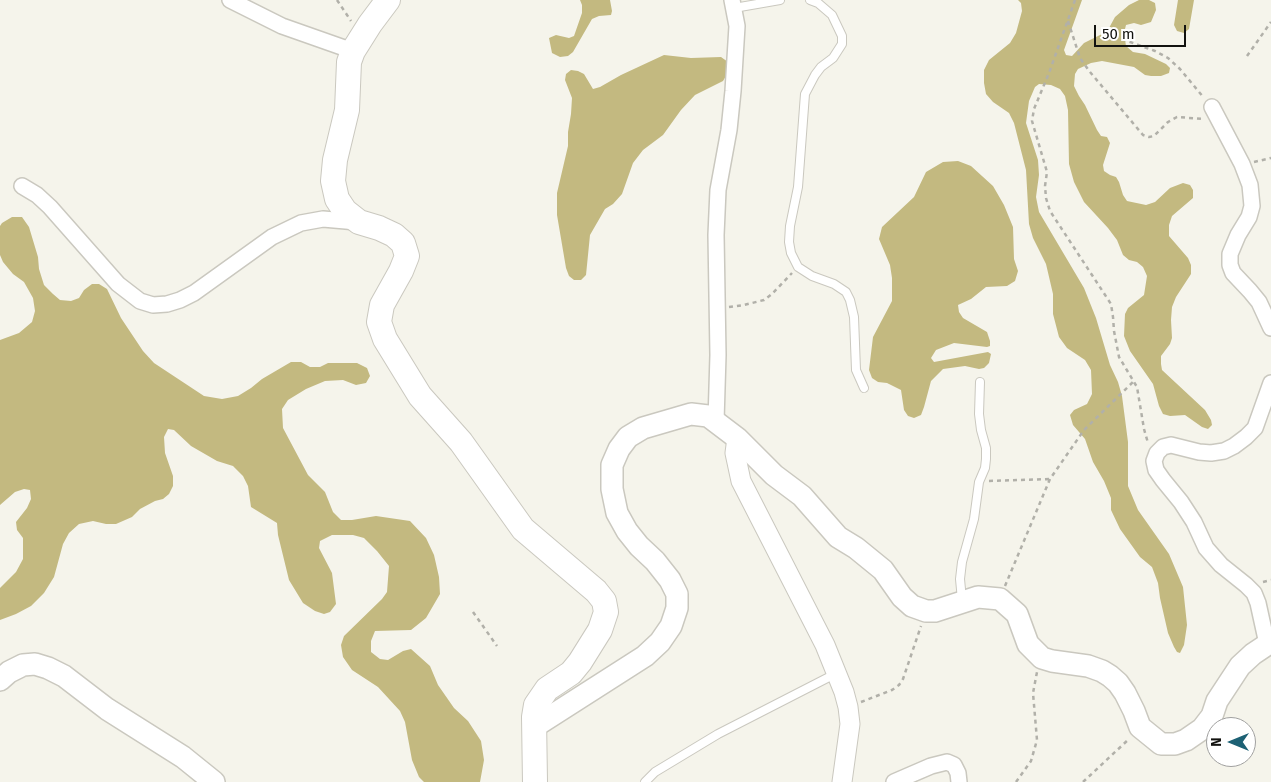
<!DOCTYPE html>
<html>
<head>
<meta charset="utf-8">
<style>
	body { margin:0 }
	#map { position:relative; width:1271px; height:782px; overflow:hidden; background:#f5f4eb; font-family:"Fira Sans",sans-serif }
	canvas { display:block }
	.north { position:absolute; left:1206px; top:717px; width:50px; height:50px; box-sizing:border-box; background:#fff; border:1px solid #a0a09f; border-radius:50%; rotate:270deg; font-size:14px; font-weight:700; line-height:20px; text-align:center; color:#12120f }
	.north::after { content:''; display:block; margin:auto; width:18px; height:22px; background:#1d6174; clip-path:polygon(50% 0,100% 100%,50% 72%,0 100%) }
	.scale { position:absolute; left:1094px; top:25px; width:92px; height:22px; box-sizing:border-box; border:2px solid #12120f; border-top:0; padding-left:6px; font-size:15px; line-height:18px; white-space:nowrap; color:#12120f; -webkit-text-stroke:4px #fff; paint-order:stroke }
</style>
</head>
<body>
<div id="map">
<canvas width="1271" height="782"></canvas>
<div class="north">N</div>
<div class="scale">50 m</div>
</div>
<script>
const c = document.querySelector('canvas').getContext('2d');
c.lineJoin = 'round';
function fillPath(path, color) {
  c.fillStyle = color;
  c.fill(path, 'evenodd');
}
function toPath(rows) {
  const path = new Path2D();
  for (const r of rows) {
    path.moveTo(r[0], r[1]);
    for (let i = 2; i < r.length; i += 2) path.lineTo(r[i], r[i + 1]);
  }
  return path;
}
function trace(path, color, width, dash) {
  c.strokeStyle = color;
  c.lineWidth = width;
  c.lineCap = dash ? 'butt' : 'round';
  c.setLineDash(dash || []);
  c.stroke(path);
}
fillPath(toPath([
	[580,0,610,0,612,11,611,15,599,16,592,19,573,52,568,56,560,57,552,53,549,38,556,35,569,38,574,36,582,13,582,5],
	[1018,0,1082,0,1064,50,1066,55,1072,56,1084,43,1102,34,1109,28,1115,17,1129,5,1139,0,1149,0,1155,3,1156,10,1151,22,1141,25,1134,23,1126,25,1124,33,1126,46,1133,52,1145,54,1166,64,1170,68,1169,73,1161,76,1151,76,1145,75,1134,67,1102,61,1091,63,1078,69,1075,74,1074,86,1079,96,1085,105,1097,130,1101,136,1107,137,1110,143,1103,165,1104,171,1110,175,1116,177,1119,182,1123,195,1127,201,1146,205,1155,202,1170,188,1183,183,1190,185,1193,190,1193,198,1172,216,1169,225,1169,236,1188,258,1191,265,1191,274,1176,297,1172,307,1171,320,1172,338,1170,344,1161,356,1161,364,1162,370,1205,410,1211,420,1212,425,1208,429,1202,427,1185,415,1170,416,1163,414,1159,406,1153,384,1130,351,1124,336,1125,314,1128,308,1144,295,1147,276,1143,267,1137,262,1129,260,1123,255,1117,240,1108,228,1084,202,1074,182,1069,164,1068,110,1065,96,1060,89,1051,85,1039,84,1035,87,1029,101,1026,123,1038,160,1039,175,1036,197,1039,212,1084,288,1096,318,1110,365,1118,382,1122,396,1128,442,1128,486,1138,510,1169,554,1183,587,1187,625,1184,645,1180,653,1177,652,1174,647,1168,633,1160,598,1158,583,1152,567,1140,557,1120,529,1111,510,1111,498,1104,481,1093,462,1085,439,1073,425,1070,415,1074,410,1087,404,1092,394,1091,370,1085,360,1067,348,1059,337,1053,314,1053,294,1046,264,1033,238,1029,224,1026,170,1014,123,1009,113,993,102,986,94,984,83,984,70,989,60,1010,43,1016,33,1022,11,1021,3],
	[1178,0,1194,0,1189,29,1184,33,1177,31,1174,25],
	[664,55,691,58,721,57,728,62,729,71,723,81,695,95,681,110,663,135,643,150,633,163,622,194,613,204,605,209,590,235,586,275,581,280,574,280,569,276,566,268,557,215,557,193,568,146,568,132,571,114,572,98,565,80,566,74,571,70,578,71,584,74,593,89,600,87,621,75],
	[958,161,971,166,993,186,1004,205,1013,227,1014,259,1018,271,1015,281,1007,286,986,287,971,299,958,305,959,312,963,318,987,332,990,341,990,346,987,347,954,343,936,350,931,358,934,362,988,352,991,354,989,363,984,368,979,369,965,366,943,369,931,381,924,407,921,415,914,418,908,416,904,410,901,390,887,383,878,382,872,378,869,370,873,337,892,301,892,278,890,265,879,239,882,227,914,197,926,172,943,162],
	[12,217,22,217,29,227,38,257,39,269,44,285,53,294,60,300,71,301,79,298,84,290,92,284,99,284,107,289,121,318,143,351,154,363,204,396,222,399,238,396,251,388,262,379,291,362,301,362,310,367,320,367,328,363,357,363,367,368,370,376,366,383,356,385,343,380,325,381,306,389,288,400,282,409,283,428,308,475,325,492,333,512,341,520,352,520,376,516,410,521,426,538,434,555,439,577,440,594,426,618,411,630,375,631,371,641,371,652,380,659,388,660,403,651,411,649,430,666,438,685,454,708,468,721,481,741,484,760,480,782,424,782,419,777,412,760,405,722,400,711,378,687,352,670,343,657,341,645,344,636,382,599,387,592,389,566,377,551,364,538,353,535,332,535,320,541,319,548,332,573,336,604,330,612,324,614,315,611,303,603,289,580,278,535,277,523,251,507,248,486,243,476,233,466,217,461,191,446,174,430,168,429,164,437,165,453,173,476,173,486,169,494,163,499,155,501,140,509,132,517,116,524,106,524,93,521,79,524,69,533,63,544,54,577,44,593,31,606,16,614,0,620,0,588,16,572,23,559,23,538,17,530,16,522,27,508,31,499,30,490,24,489,15,492,0,505,0,340,19,333,32,322,35,311,33,298,24,282,13,274,3,262,0,255,0,226,2,223]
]), '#c3b980');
const service = toPath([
	[810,0,818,3,832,15,842,36,842,44,833,58,821,67,815,75,805,94,798,187,790,226,789,242,791,253,798,267,812,276,834,284,846,292,850,300,854,317,856,370,864,388],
	[734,8,780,0],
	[962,600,960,579,962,562,974,519,979,482,985,468,986,459,986,448,981,430,979,414,980,382],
	[645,782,655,772,718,734,837,673]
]);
const minor = toPath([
	[230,0,282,26,353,51],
	[1212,107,1242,164,1250,185,1252,206,1249,217,1238,235,1230,254,1230,265,1233,273,1250,291,1259,302,1271,328],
	[22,186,37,195,50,207,118,284,140,301,153,305,167,304,180,300,194,293,272,237,301,223,323,219,357,222],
	[716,421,718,355,716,235,718,190,729,130,733,91,737,26,732,0],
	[1267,644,1258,603,1254,593,1246,585,1221,565,1206,548,1194,522,1181,502,1163,480,1156,470,1154,461,1157,453,1163,447,1171,445,1199,452,1211,453,1224,451,1234,446,1246,437,1255,428,1271,383],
	[894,782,931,766,947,762,954,765,958,773,959,782]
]);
const tertiary = toPath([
	[737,438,735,453,741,481,825,645,844,692,848,707,850,724,842,782]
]);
const secondary = toPath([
	[0,680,9,672,23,665,35,664,48,668,64,676,107,709,183,757,214,782],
	[534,727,645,656,660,642,671,626,677,608,677,594,670,580,655,561,639,546,627,531,617,513,612,489,612,465,619,449,628,437,643,428,691,414,708,416,737,438,774,475,802,496,838,537,856,548,883,570,902,597,912,606,926,611,935,611,978,597,1000,599,1017,614,1028,644,1042,658,1052,661,1088,666,1102,671,1110,676,1118,683,1125,693,1134,711,1140,727,1161,744,1175,744,1186,740,1202,729,1212,716,1217,701,1240,666,1253,654,1271,642]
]);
const primary = toPath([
	[388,0,370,24,353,51,349,62,347,110,335,160,333,181,337,199,345,211,359,222,379,228,394,235,403,243,407,256,401,271,382,305,379,322,385,339,420,396,461,442,523,529,596,591,604,601,606,612,600,630,580,662,571,673,547,689,536,705,534,717,535,782]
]);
trace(service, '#cac8bf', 10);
trace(minor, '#cac8bf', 18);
trace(tertiary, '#cac8bf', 21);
trace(secondary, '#cac8bf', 24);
trace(primary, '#cac8bf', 26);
trace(toPath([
	[337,0,351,21],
	[1075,0,1049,73,1034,109,1032,121,1047,172,1045,186,1046,198,1050,211,1111,304,1113,317,1114,331,1119,357,1137,387,1144,429,1148,443],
	[1068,21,1080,58,1090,72,1143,135,1149,137,1154,136,1168,122,1177,117,1204,119],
	[1122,39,1155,51,1168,58,1180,69,1204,98],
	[1247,56,1271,22],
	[1254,162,1271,158],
	[729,307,744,305,764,300,772,294,792,273],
	[989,481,1050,479],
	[1263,582,1271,580],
	[1005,586,1050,479,1084,430,1134,381],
	[473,612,497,646],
	[861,702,892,690,899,685,903,679,921,626],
	[1016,782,1031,761,1037,740,1033,693,1037,672],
	[1083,782,1129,739]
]), '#b1b0a9', 2.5, [4, 4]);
trace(service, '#fff', 8);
trace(minor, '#fff', 15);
trace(tertiary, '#fff', 19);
trace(secondary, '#fff', 21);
trace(primary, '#fff', 24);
</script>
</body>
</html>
